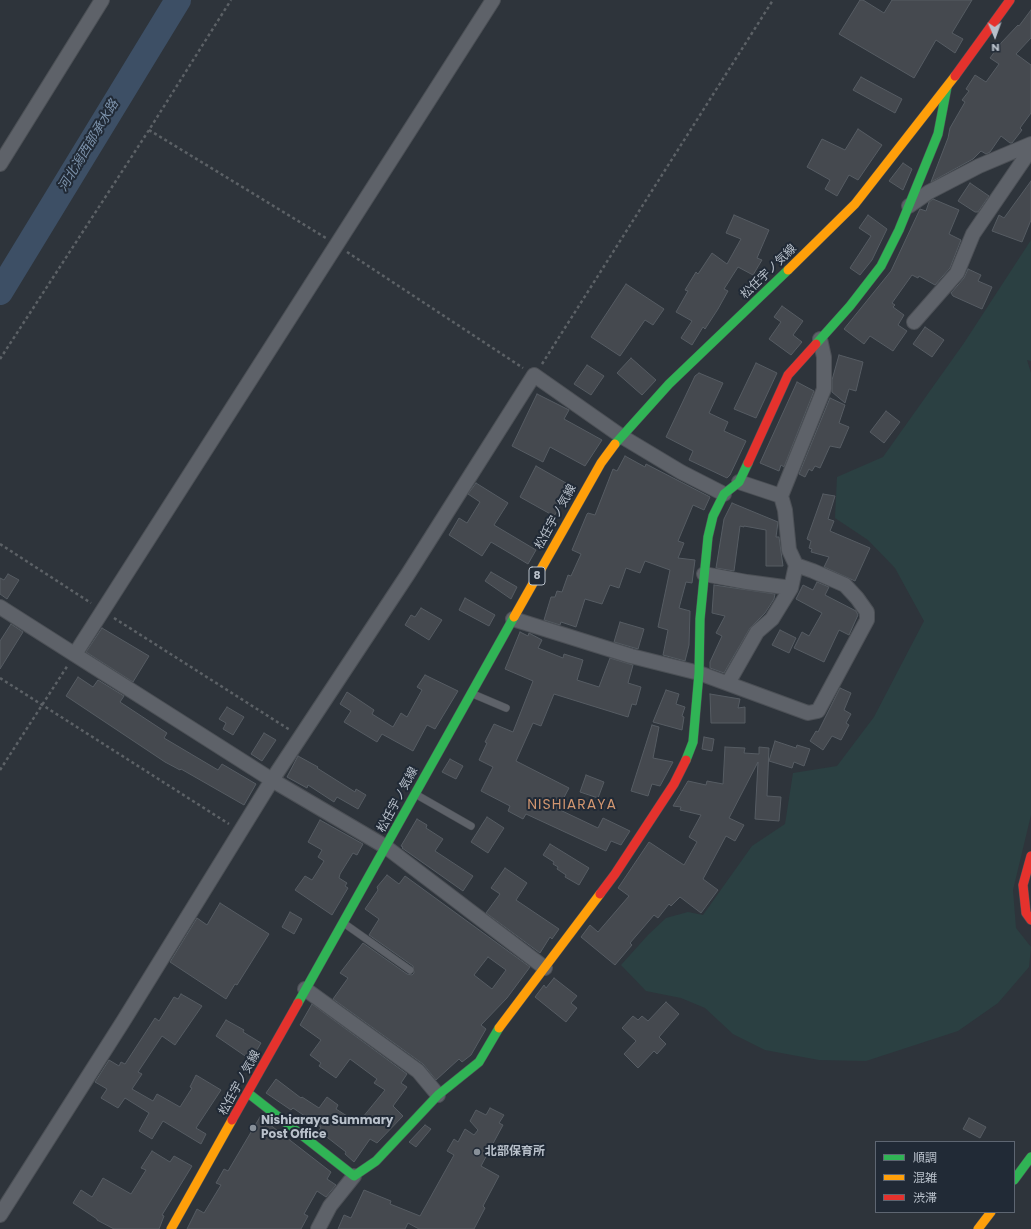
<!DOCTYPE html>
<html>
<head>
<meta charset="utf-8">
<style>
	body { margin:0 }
	#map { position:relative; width:1031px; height:1229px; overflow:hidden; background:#2e343b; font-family:Poppins,"Noto Sans JP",sans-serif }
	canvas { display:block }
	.legend { position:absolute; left:875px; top:1141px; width:140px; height:72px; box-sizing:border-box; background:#212a36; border:1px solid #5e6672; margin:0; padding:5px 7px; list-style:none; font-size:12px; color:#b9c1cb }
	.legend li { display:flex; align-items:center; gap:8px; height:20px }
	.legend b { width:20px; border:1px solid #5e6672 }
	.north { position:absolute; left:975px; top:16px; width:40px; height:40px; -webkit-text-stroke:3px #212a36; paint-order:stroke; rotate:178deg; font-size:11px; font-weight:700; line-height:16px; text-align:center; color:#b9c1cb }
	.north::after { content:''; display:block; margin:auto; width:14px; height:18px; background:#b9c1cb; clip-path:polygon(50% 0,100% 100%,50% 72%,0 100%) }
</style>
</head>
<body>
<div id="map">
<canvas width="1031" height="1229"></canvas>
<ul class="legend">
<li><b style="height:5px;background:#30b455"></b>順調</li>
<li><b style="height:5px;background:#ff9f0a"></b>混雑</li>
<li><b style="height:5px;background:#e5322d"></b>渋滞</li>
</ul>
<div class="north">N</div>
</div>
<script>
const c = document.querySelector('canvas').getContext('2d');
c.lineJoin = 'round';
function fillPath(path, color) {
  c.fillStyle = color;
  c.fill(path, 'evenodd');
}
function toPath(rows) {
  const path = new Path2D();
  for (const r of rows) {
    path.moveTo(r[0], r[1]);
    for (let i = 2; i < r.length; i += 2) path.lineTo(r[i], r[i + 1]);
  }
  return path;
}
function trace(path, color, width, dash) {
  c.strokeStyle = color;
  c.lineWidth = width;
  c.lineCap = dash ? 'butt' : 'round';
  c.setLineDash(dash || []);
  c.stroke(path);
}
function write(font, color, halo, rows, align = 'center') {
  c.font = font + ' Poppins,"Noto Sans JP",sans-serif';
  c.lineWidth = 4;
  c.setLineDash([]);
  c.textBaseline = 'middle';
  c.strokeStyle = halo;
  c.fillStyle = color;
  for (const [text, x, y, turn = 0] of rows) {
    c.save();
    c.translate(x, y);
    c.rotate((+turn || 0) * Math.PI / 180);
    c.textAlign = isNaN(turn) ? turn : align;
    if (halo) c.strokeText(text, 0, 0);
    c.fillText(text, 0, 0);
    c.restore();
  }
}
fillPath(toPath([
	[1031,240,1031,361,1027,360,1031,373,1031,815,1013,890,1016,928,1031,947,1029,967,998,1003,958,1031,866,1061,819,1060,765,1050,733,1034,705,1008,681,998,646,991,621,965,648,935,666,918,688,912,703,915,752,846,785,824,793,773,837,766,874,717,924,621,895,568,868,540,835,518,837,477,883,457,964,343]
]), '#2b4042');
trace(toPath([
	[0,292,178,0]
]), '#3d4f65', 26);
const building = toPath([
	[860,0,863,0,884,13,892,0,972,0,952,33,963,39,955,53,936,40,914,78,839,34,860,0],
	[1031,10,1031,38,1016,54,1031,65,1031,113,1020,128,1022,130,1012,143,1010,143,1001,136,990,152,986,154,981,151,973,159,931,182,948,138,950,128,965,102,962,100,969,91,966,89,975,75,986,82,999,64,990,58,1001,43,1018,25,1019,26,1031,10],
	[861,77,902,99,895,113,853,90,861,77],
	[858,129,882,145,858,180,849,175,837,196,825,189,830,180,807,167,822,139,845,150,858,129],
	[903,163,912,169,903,190,889,181,903,163],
	[1031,181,1031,220,1022,242,992,231,999,215,1004,218,1031,181],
	[970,183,989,196,978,212,975,212,958,201,970,183],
	[933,199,959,210,949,234,961,240,950,268,935,285,919,276,918,278,912,275,892,303,895,305,893,307,904,315,898,325,907,331,893,351,870,336,864,344,844,329,891,271,920,209,926,211,929,202,933,199],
	[734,215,769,230,757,258,762,260,753,275,738,267,724,289,728,291,718,309,705,329,703,327,692,345,681,338,692,321,676,312,688,291,685,290,696,272,698,274,712,253,727,264,741,239,726,233,734,215],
	[868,215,887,229,872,260,860,275,850,268,871,236,859,228,868,215],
	[968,269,981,275,978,281,992,287,982,309,953,296,951,293,964,278,968,269],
	[626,284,664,309,653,325,645,320,620,356,591,337,626,284],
	[782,306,803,321,793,335,802,342,791,355,769,339,781,322,774,317,782,306],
	[925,327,944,340,932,357,913,344,925,327],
	[839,355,863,362,856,391,849,389,845,403,832,392,832,380,839,355],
	[631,358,656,380,642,395,617,373,631,358],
	[756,363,777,373,756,418,734,409,756,363],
	[587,365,604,376,591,395,574,384,587,365],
	[699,373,723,383,709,413,728,422,724,431,746,441,730,475,727,478,689,460,693,451,666,437,695,376,699,373],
	[797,382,814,391,784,467,781,465,779,471,760,463,797,382],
	[537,394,569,410,564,419,602,440,585,466,550,447,543,462,512,446,537,394],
	[830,398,845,405,839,423,849,427,840,448,830,446,820,468,815,466,812,471,809,469,805,477,799,474,830,398],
	[886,411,900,422,884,443,870,432,886,411],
	[625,456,645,467,646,464,710,497,704,510,693,505,678,541,684,543,678,558,695,560,692,583,686,582,679,608,690,611,689,645,685,661,663,655,668,630,658,627,670,570,645,561,640,573,626,568,619,588,610,585,602,604,585,599,576,627,561,622,560,625,544,620,551,597,555,597,557,591,562,592,568,575,571,576,581,554,572,550,587,514,588,513,595,515,613,469,617,471,625,456],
	[536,466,573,487,563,506,561,505,554,516,520,497,536,466],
	[476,483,508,503,494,525,536,550,528,564,491,542,482,556,449,535,459,518,467,523,480,502,468,494,476,483],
	[823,494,835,496,828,519,834,521,830,531,870,548,855,581,824,567,829,557,811,552,812,549,809,548,811,541,807,539,823,494],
	[732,503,778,522,776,537,779,537,783,566,766,566,766,530,744,526,744,527,740,526,734,571,716,568,724,519,732,503],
	[491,572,517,587,511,599,485,581,491,572],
	[8,574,19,580,7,599,0,594,0,578,4,580,8,574],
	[817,582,829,587,825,595,856,611,858,615,849,635,839,630,824,662,794,648,802,632,809,636,822,613,796,599,803,585,813,590,817,582],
	[714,585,775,594,774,599,765,613,750,628,724,673,710,668,710,662,722,636,716,633,725,616,712,613,714,585],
	[465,598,495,615,489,626,459,610,465,598],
	[421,608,442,620,429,640,405,625,411,615,415,617,421,608],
	[620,622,644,629,638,649,614,642,620,622],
	[11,624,23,632,0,669,0,641,11,624],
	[102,628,149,656,133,682,86,652,102,628],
	[780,630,796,638,789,653,772,645,780,630],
	[520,632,528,636,529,633,542,640,538,648,563,658,564,654,583,660,577,680,599,687,610,658,633,665,628,683,641,687,636,705,632,704,628,717,554,694,541,726,533,723,516,761,569,788,558,809,598,828,603,818,630,831,621,845,611,841,606,851,526,814,523,819,508,811,510,806,481,791,493,767,479,760,487,743,485,742,494,724,513,732,533,681,505,669,520,632],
	[425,675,458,691,435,729,427,725,413,751,382,734,377,742,344,722,351,711,340,704,347,692,374,710,372,714,393,727,401,713,407,717,422,690,417,687,425,675],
	[78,677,93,687,98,680,124,696,120,702,167,733,164,738,218,770,222,764,256,784,244,805,181,769,180,770,165,762,66,696,78,677],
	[840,688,851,693,844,710,851,714,846,723,849,725,841,740,832,736,823,750,810,741,816,731,818,732,840,688],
	[666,690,679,694,676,704,685,707,682,716,684,717,682,730,653,722,666,690],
	[710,694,740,699,738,708,745,707,745,723,711,723,710,694],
	[227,707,244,717,233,735,223,729,226,723,219,719,227,707],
	[652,725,659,727,653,758,673,762,660,786,652,784,648,796,631,791,652,725],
	[264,733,276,740,262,761,251,754,264,733],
	[704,737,714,739,712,751,702,749,704,737],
	[775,741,796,748,797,745,810,749,804,766,794,762,792,768,769,761,775,741],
	[725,747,745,748,744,753,759,754,759,747,769,748,767,796,781,797,779,821,755,819,758,762,729,818,744,825,735,841,726,836,703,879,718,890,701,913,680,897,671,906,669,904,658,918,654,915,630,943,632,945,615,965,581,937,590,925,598,932,629,896,618,888,649,842,684,865,697,842,689,837,701,815,680,810,681,807,673,806,688,781,706,785,707,781,723,784,725,747],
	[298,756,318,767,317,768,355,792,356,789,366,795,358,809,337,797,334,802,308,785,307,788,287,777,298,756],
	[450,759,463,766,456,779,442,772,450,759],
	[586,775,604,782,598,798,580,792,586,775],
	[487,817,504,828,488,853,471,842,487,817],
	[417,819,427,825,426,828,443,839,435,851,473,876,463,891,402,848,403,847,401,846,417,819],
	[320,820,363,844,357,855,353,853,340,874,339,878,347,883,345,886,348,888,332,915,295,890,305,876,312,880,324,861,318,857,322,850,308,842,320,820],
	[550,844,589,868,579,885,565,877,566,875,557,869,558,867,553,864,554,862,543,855,550,844],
	[505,868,527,883,516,900,559,929,552,939,550,937,540,953,486,913,500,894,491,888,505,868],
	[387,875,399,884,405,876,530,967,507,998,481,1025,486,1029,471,1055,462,1062,459,1059,436,1080,423,1064,333,999,348,978,340,973,363,943,407,974,412,975,414,973,413,966,369,935,379,919,365,909,378,890,377,887,387,875],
	[488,957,506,970,492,989,474,975,488,957],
	[220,903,269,934,237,985,235,984,226,999,170,962,197,918,207,925,220,903],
	[290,912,302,919,294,934,282,927,290,912],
	[554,978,577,996,571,1003,577,1008,566,1022,535,997,544,985,546,988,554,978],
	[181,994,202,1006,175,1045,162,1036,138,1072,142,1074,132,1089,153,1101,157,1094,180,1107,192,1088,190,1087,196,1075,221,1090,196,1128,206,1134,201,1144,163,1121,152,1139,139,1131,149,1113,125,1098,118,1108,101,1098,107,1089,95,1082,109,1060,119,1066,121,1062,125,1064,155,1018,159,1021,174,997,178,999,181,994],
	[666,1002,679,1014,659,1037,666,1044,657,1054,654,1051,638,1068,624,1054,636,1041,622,1028,633,1016,638,1020,642,1016,648,1021,666,1002],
	[312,1004,407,1074,401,1083,407,1087,393,1106,403,1116,377,1143,370,1139,354,1162,345,1154,346,1152,319,1131,321,1127,293,1108,291,1110,266,1093,276,1079,301,1098,302,1097,319,1108,327,1097,338,1105,336,1109,358,1123,385,1090,374,1083,377,1079,350,1059,336,1078,319,1066,321,1063,310,1055,321,1040,300,1025,312,1004],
	[226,1020,244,1030,243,1032,261,1043,251,1060,216,1036,226,1020],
	[490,1108,504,1115,499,1123,503,1125,481,1166,499,1176,483,1206,485,1208,474,1229,419,1229,408,1223,405,1229,338,1229,344,1215,351,1218,364,1190,391,1201,390,1204,420,1216,454,1155,447,1151,454,1139,458,1142,465,1129,474,1135,478,1130,470,1121,476,1110,486,1115,490,1108],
	[260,1117,331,1172,327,1179,336,1185,326,1197,317,1191,304,1214,308,1216,301,1229,187,1229,197,1209,204,1213,221,1185,216,1183,224,1169,228,1171,260,1117],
	[969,1118,986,1127,980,1138,963,1129,969,1118],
	[425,1125,431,1129,416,1147,409,1142,425,1125],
	[152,1151,170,1162,174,1156,192,1166,162,1215,164,1216,159,1229,114,1229,97,1220,97,1219,73,1203,81,1190,92,1197,103,1178,131,1194,146,1170,141,1168,152,1151]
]);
fillPath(building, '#45494f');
trace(building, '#565c63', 1);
const lane = toPath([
	[473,694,506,708],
	[417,795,471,826],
	[345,924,410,970]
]);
const street = toPath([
	[0,164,102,0],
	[909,206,929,192,979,166,1031,144],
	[914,322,957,273,973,234,1031,149],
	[739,482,781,496,785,510,789,550,796,565],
	[781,496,824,389,824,357,820,339],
	[0,607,272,780,386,847,545,968],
	[513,619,631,656,699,673,808,713,818,711,867,620,867,612,857,598,845,585,813,571,796,565,791,588,747,582,704,574],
	[75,654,493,0],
	[728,683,757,632,772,619,791,588],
	[305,989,418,1071,438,1095],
	[0,1215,124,1020,272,780,408,574,534,375,621,436,681,472,724,494],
	[318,1229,330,1206,354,1176]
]);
const fast = toPath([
	[816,344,850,306,881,266,899,230,938,134,947,87],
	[615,444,669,384,788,270],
	[686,760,693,742,699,673,700,619,708,537,713,516,724,494,739,482,748,463],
	[298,1003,514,617],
	[248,1093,354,1176,376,1161,438,1095,479,1062,499,1028],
	[1014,1180,1031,1157]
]);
const slow = toPath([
	[788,270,855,204,955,76],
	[514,617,601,463,615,444],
	[499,1028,600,894],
	[171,1229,232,1120],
	[978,1229,991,1212]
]);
const jam = toPath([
	[955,76,1010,0],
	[748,463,788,375,816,344],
	[1031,856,1023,885,1026,913,1031,920],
	[600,894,615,874,674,784,686,760],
	[232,1120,298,1003]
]);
trace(lane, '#4c5056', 8);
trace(street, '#4c5056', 16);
trace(fast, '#4c5056', 10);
trace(slow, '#4c5056', 10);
trace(jam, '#4c5056', 10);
trace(toPath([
	[149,130,326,238],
	[347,252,523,368],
	[0,359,149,130,231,0],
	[542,364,773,0],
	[0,544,91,603],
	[114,618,290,730],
	[0,678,229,824],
	[0,770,68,665]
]), '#5c6166', 2.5, [3, 3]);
trace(lane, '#5e6269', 7);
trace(street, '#5e6269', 14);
trace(fast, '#30b455', 9);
trace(slow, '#ff9f0a', 9);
trace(jam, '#e5322d', 9);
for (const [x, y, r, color] of [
	[253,1128,4,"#889099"],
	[477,1152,4,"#889099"]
]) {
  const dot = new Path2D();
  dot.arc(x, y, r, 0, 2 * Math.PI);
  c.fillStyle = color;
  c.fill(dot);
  trace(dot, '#212a36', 1.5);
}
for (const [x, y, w] of [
	[537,576,16]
]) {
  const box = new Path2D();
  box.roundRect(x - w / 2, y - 9, w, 18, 3);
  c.fillStyle = '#212a36';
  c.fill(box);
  trace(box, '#b9c1cb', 1);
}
write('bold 11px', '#b9c1cb', null, [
	["8",537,576]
]);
write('12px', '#b9c1cb', '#212a36', [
	["松任宇ノ気線",769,272,-44],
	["松任宇ノ気線",556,517,-61],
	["松任宇ノ気線",398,800,-62],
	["松任宇ノ気線",240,1083,-61]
]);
write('bold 12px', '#b9c1cb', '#212a36', [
	["Nishiaraya Summary",261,1121],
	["Post Office",261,1135],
	["北部保育所",485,1152]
], 'left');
write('italic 13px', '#7c92ab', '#212a36', [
	["河北潟西部承水路",89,146,-59]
]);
c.letterSpacing = '1px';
write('14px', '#d0956f', '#212a36', [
	["NISHIARAYA",572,805]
]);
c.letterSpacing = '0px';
</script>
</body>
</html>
